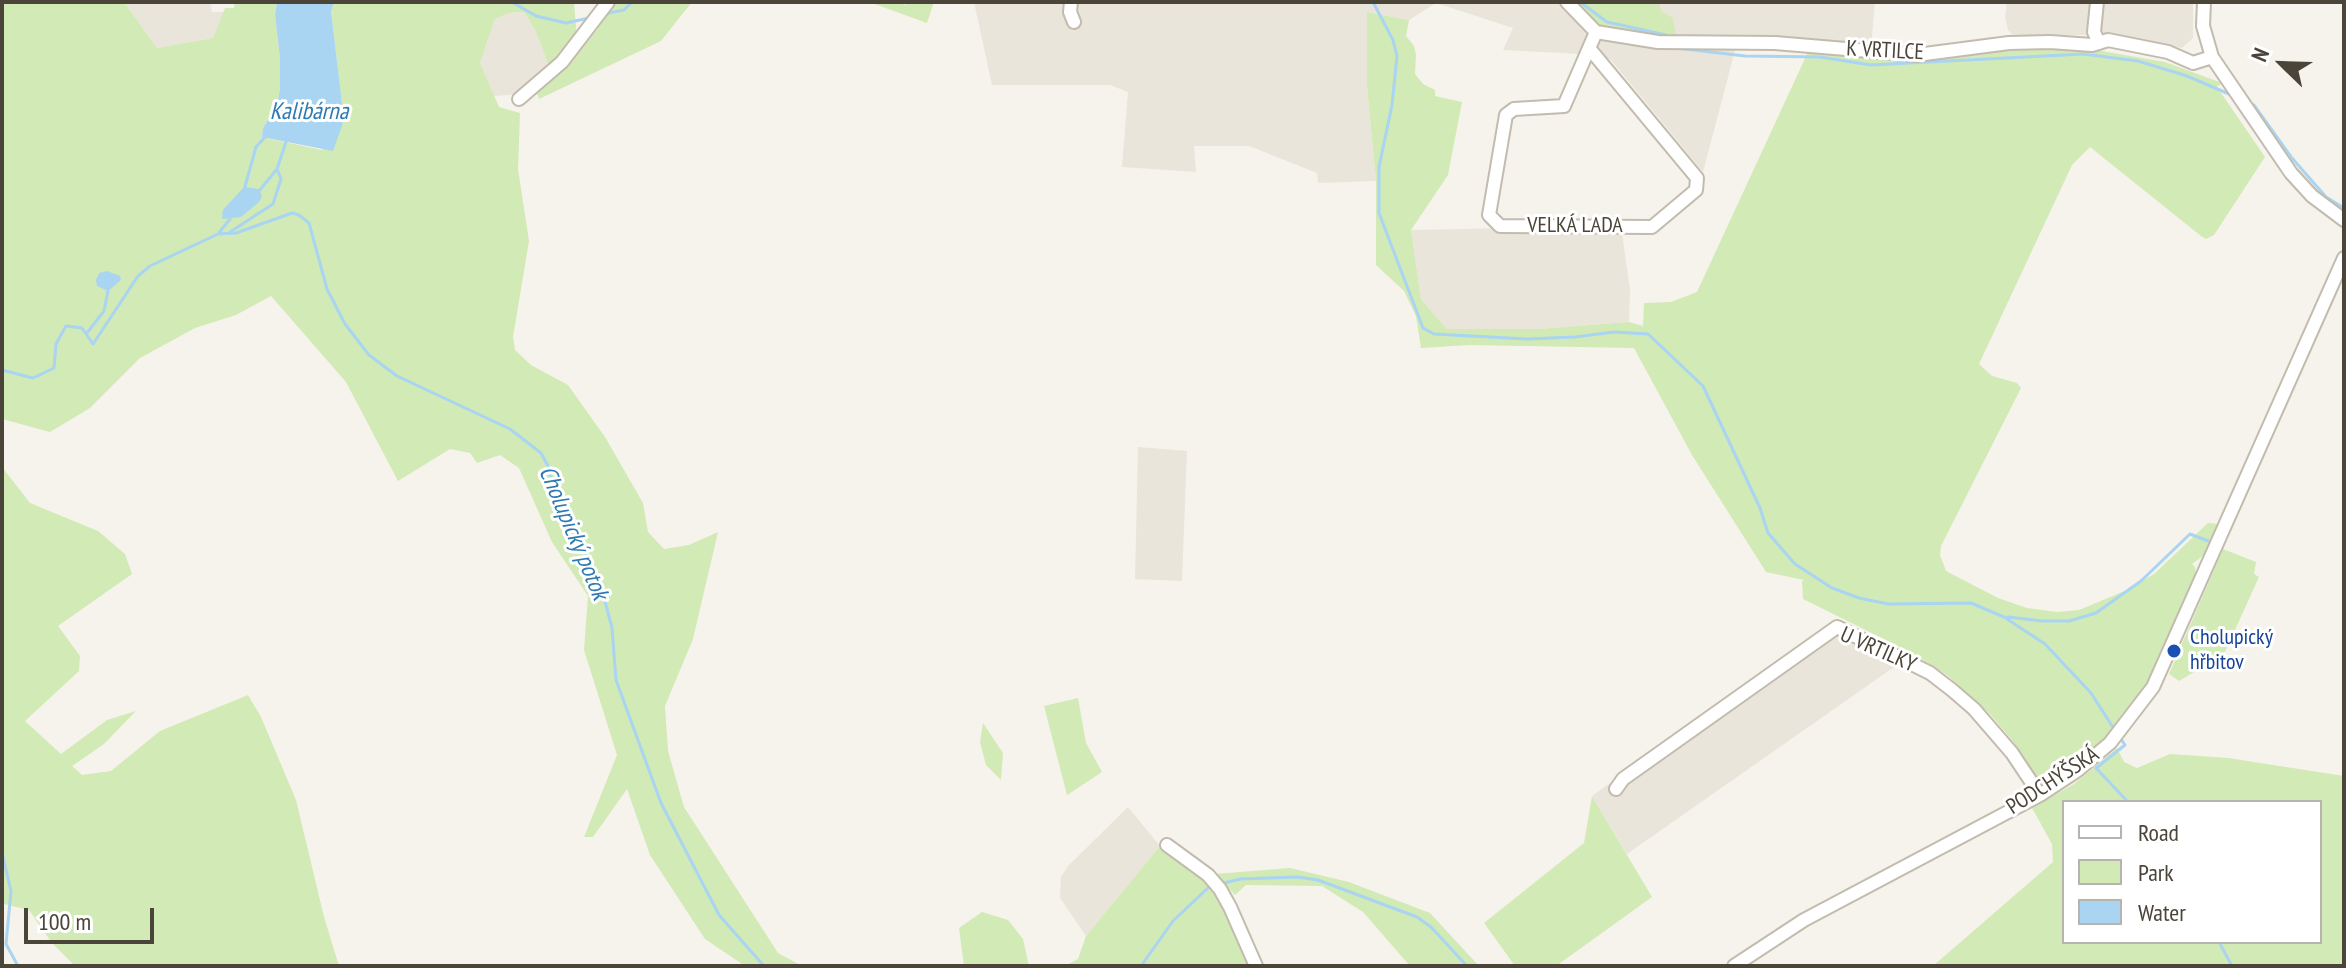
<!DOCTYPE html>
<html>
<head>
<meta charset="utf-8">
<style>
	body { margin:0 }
	#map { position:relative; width:2346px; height:968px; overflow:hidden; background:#f6f3ec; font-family:"PT Sans Narrow",sans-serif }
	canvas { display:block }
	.frame { position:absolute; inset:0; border:4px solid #4b4439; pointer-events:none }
	.legend { position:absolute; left:2062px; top:800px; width:260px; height:144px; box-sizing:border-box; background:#fff; border:2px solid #b7b4b0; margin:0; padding:10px 14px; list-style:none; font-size:24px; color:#4b4439 }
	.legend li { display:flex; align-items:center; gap:16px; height:40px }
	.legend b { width:40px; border:2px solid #b7b4b0 }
	.north { position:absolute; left:2242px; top:24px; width:80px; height:80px; -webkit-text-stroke:6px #fff; paint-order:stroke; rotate:293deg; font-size:22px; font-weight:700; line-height:32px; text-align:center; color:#4b4439 }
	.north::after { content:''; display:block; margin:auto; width:28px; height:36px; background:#4b4439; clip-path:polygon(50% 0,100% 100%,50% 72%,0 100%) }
	.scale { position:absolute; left:24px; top:908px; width:130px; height:36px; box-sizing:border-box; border:4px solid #4b4439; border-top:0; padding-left:10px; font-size:24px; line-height:28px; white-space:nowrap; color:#4b4439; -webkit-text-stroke:6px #fff; paint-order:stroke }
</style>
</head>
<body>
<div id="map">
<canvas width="2346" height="968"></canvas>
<div class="frame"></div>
<ul class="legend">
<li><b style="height:10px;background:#fff"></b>Road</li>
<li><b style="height:22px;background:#d2eab5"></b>Park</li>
<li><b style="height:22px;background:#a9d4f2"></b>Water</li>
</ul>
<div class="north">N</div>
<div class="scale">100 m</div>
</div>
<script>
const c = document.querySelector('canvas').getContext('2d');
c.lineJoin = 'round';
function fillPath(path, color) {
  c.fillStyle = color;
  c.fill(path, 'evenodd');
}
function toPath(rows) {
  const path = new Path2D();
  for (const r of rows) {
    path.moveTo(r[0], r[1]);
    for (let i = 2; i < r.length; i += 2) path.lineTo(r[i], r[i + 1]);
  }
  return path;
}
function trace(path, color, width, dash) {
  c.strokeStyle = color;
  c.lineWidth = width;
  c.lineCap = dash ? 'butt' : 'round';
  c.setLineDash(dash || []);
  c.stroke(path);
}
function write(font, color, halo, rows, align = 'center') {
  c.font = font + ' "PT Sans Narrow",sans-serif';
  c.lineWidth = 6;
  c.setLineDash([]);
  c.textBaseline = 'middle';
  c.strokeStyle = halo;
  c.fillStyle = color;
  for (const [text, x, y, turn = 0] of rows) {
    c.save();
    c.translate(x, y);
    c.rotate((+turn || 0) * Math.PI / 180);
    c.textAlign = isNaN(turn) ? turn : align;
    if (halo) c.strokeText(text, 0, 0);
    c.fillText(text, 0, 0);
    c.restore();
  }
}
fillPath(toPath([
	[124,2,210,2,212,12,224,12,213,38,157,48],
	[974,2,1875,2,1871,48,1737,43,1703,172,1611,60,1582,51,1580,54,1503,50,1513,28,1436,3,1409,20,1368,12,1367,86,1376,181,1318,183,1317,173,1249,146,1194,146,1196,172,1122,167,1128,92,1110,85,992,85],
	[2007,2,2193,2,2193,38,2182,48,2105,35,2051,35,2016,38,2008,30,2005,17],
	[524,12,535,30,550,69,523,94,494,96,480,63,495,19,509,13],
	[1621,226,1630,290,1629,322,1539,329,1447,329,1421,299,1411,230],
	[1138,447,1187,451,1182,581,1135,579],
	[1823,628,1897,665,1627,854,1592,796],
	[1128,807,1160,846,1086,936,1060,898,1061,877,1068,866]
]), '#eae5da');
fillPath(toPath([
	[2,2,124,2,157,48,213,38,225,8,234,8,235,2,277,2,275,15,280,58,280,89,277,106,263,128,262,137,322,150,342,105,331,10,334,2,574,2,577,39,550,69,535,30,524,12,509,13,495,19,480,63,499,107,520,113,518,169,529,241,513,337,515,350,531,365,568,385,605,437,643,503,648,532,664,549,689,545,718,532,693,639,665,706,668,751,684,807,778,953,802,966,745,966,705,939,650,855,627,789,593,837,584,837,617,755,584,650,588,596,552,542,519,468,500,455,477,463,470,453,450,449,398,481,346,382,271,296,236,315,195,328,140,358,90,408,50,432,2,419],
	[613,2,692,2,661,41,539,99,536,90,597,30],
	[869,2,898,2,906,5,907,2,934,2,927,23],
	[1571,2,1659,2,1661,11,1673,18,1676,37,1661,40,1595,28],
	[1367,12,1409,20,1406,36,1414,46,1416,55,1415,74,1423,84,1435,90,1435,96,1462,102,1448,175,1411,230,1421,299,1447,329,1539,329,1629,322,1643,326,1644,303,1671,302,1697,292,1808,52,1893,60,2050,48,2102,51,2165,62,2222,83,2217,87,2265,157,2214,235,2206,239,2201,236,2090,147,2072,165,1979,364,1992,376,2017,383,2021,388,1941,546,1940,555,1946,571,1998,598,2027,608,2057,612,2079,610,2127,590,2154,574,2208,523,2218,524,2204,555,2192,564,2195,567,2196,578,2146,688,2128,712,2121,714,2125,719,2115,726,2117,728,2069,773,2043,786,2012,740,1990,714,1947,675,1910,652,1803,599,1802,582,1804,580,1766,572,1692,455,1634,348,1469,345,1421,348,1416,316,1404,291,1376,265,1376,181,1367,86],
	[2,467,30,503,98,531,125,554,132,574,58,626,80,656,79,671,25,721,61,754,107,720,136,711,104,744,72,766,82,775,111,771,160,731,248,695,261,717,296,800,324,917,339,966,75,966,52,943,29,910,4,904,2,923],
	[2223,549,2256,562,2254,574,2259,577,2224,654,2179,681,2169,674],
	[1078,698,1086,743,1102,772,1067,795,1044,706],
	[983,723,1003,753,1001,780,986,765,980,742],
	[2117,748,2124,762,2137,768,2170,754,2228,758,2344,776,2344,966,1933,966,2053,862,2052,844,2032,808,2074,784],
	[2064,802,2320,802,2320,942,2064,942],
	[1592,796,1652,897,1556,966,1515,966,1484,923,1584,843],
	[1160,846,1206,880,1223,907,1251,966,1065,966,1078,959,1086,936],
	[1290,868,1349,882,1430,913,1479,966,1410,966,1363,912,1322,886,1246,885,1235,895,1215,874],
	[982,912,1008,920,1023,939,1029,966,964,966,959,928]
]), '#d2eab5');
fillPath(toPath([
	[277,2,334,2,331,11,344,120,333,151,262,137,263,128,277,106,280,89,280,58,275,15],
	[244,187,259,189,262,196,259,202,241,217,222,219,223,210],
	[107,271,120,276,121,280,108,291,97,286,96,280,99,273]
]), '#a9d4f2');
trace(toPath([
	[512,2,536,16,566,23,589,18],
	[1373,2,1393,40,1397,56,1392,105,1379,167,1379,213,1423,328,1434,334,1527,339,1575,337,1614,332,1648,334,1703,386,1760,508,1768,533,1795,564,1832,588,1859,598,1888,604,1971,603,2004,617,2045,644,2091,693,2114,729],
	[1580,2,1607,22,1666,35],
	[604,14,624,10,632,2],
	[1677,48,1745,56,1820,57,1871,65,2083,54,2138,61,2187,76,2229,94],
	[2254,105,2292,158,2326,197,2344,208],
	[244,190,256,147,267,135],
	[259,191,277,169,287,139],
	[230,232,273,204,281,179,277,169],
	[218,234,236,233,292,213,299,215,309,223,327,289,345,324,369,355,397,376,510,429,541,453,548,466,556,504,586,555,602,590,612,628,616,680,661,803,719,915,764,966],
	[87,333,104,311,108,291],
	[2,370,33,378,54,368,56,344,66,326,82,328,93,344,138,276,150,266,218,234,230,219],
	[2008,617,2042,621,2069,621,2096,613,2141,581,2190,534,2208,541],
	[2121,739,2125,745,2096,768,2128,802],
	[2,853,11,891,6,944,18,966],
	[1224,883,1240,879,1297,877,1318,880,1417,917,1431,927,1467,966],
	[2219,942,2232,966],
	[1141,966,1173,921,1210,886]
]), '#a9d4f2', 3);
const minor = toPath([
	[1071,2,1070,12,1074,22],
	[1567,2,1596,32,1658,42,1775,43,1917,55,2009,43,2050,42,2092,45,2108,40,2168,52,2193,63,2212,57],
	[2097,2,2094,32,2099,43],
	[2204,2,2203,26,2212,57,2291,173,2312,196,2344,220],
	[1589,48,1697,178,1696,190,1652,227,1500,226,1489,215,1506,115,1514,109,1564,106,1596,32],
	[519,99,562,62,608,2],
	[1616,789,1623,779,1837,627,1930,673,1952,690,1974,709,2012,753,2040,795],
	[1167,845,1208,875,1220,889,1230,907,1256,966],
	[1734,966,1804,920,2040,795,2078,770,2110,743,2153,687,2344,258]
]);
trace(minor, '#c2bbae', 16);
trace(minor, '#fff', 12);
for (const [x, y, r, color] of [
	[2174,651,8,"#1a4fb4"]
]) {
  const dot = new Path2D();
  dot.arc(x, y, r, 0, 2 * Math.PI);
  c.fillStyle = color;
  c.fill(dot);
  trace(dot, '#fff', 3);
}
write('22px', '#4b4439', '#fff', [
	["K VRTILCE",1885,51,3],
	["VELKÁ LADA",1575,226],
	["U VRTILKY",1878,650,24],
	["PODCHÝŠSKÁ",2053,781,-33]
]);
write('22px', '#164399', '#fff', [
	["Cholupický",2190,638],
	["hřbitov",2190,663]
], 'left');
write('italic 24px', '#2e7ab2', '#fff', [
	["Kalibárna",309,112],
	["Cholupický potok",573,533,67]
]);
</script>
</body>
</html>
